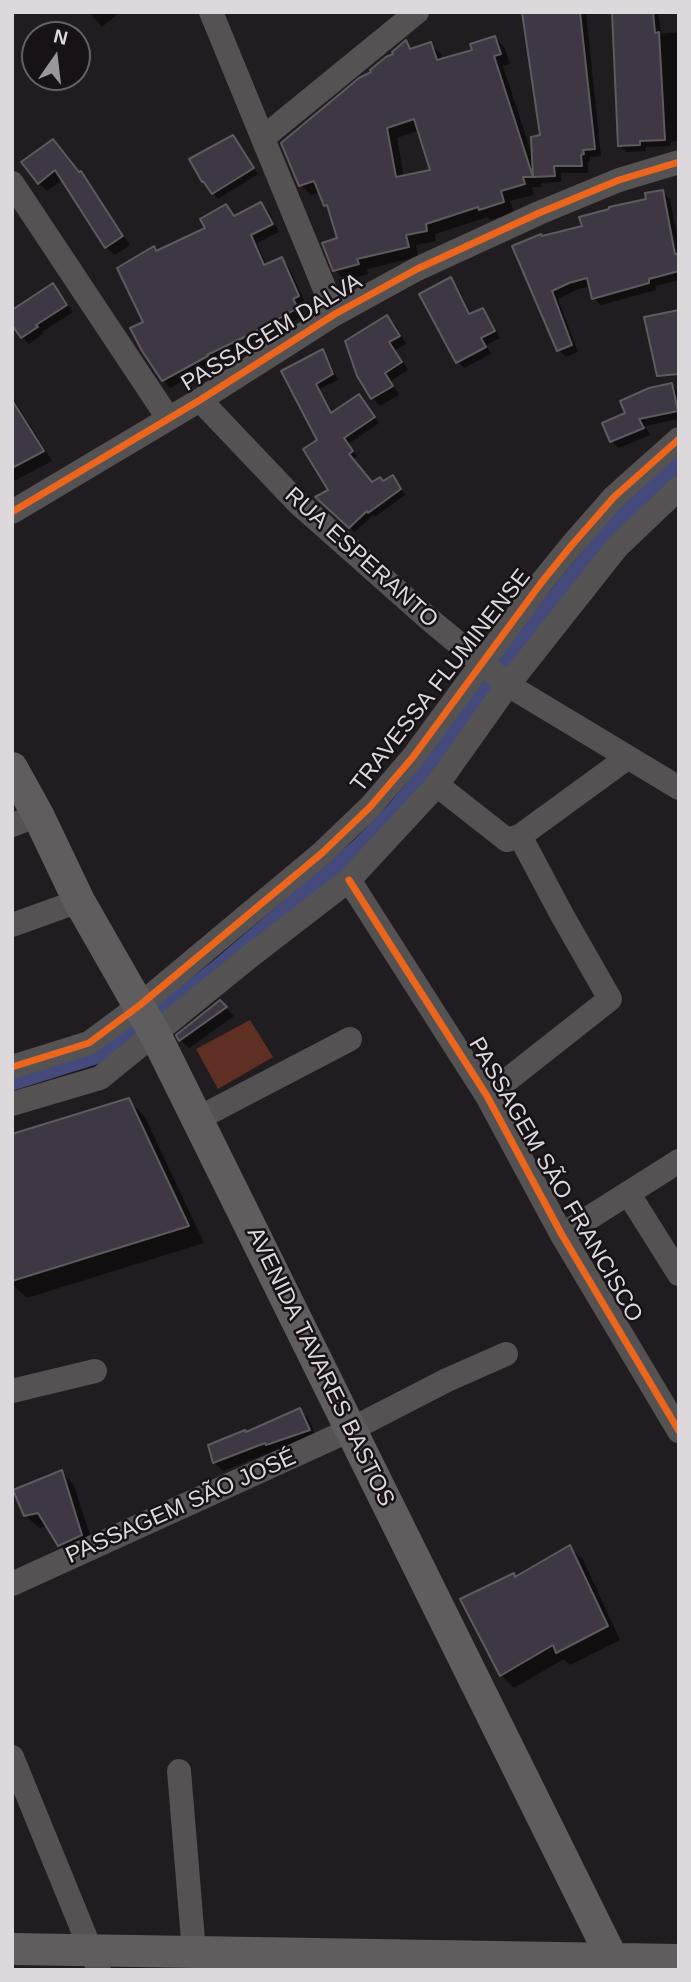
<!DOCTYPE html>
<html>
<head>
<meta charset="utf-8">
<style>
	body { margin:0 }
	#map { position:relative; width:691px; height:1982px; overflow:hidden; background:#211c1f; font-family:Helvetica,sans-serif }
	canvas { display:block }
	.frame { position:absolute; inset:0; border:14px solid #ddd8db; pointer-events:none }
	.north { position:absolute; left:21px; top:21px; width:70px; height:70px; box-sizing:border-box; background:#181217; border:2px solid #676165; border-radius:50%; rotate:14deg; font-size:19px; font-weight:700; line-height:28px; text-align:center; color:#ddd8db }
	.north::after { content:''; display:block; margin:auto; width:24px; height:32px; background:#9b9699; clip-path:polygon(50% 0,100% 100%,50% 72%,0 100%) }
</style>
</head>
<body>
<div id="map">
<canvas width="691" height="1982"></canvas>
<div class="frame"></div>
<div class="north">N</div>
</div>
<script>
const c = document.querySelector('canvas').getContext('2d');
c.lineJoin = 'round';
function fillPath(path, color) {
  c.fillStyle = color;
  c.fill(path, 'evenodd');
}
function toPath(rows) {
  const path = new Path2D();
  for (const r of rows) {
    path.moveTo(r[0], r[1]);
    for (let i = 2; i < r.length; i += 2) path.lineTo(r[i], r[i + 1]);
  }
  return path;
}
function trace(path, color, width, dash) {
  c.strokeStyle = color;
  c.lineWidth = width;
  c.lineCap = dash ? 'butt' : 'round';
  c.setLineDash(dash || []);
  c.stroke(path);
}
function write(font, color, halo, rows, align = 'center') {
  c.font = font + ' Helvetica,sans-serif';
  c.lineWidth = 5;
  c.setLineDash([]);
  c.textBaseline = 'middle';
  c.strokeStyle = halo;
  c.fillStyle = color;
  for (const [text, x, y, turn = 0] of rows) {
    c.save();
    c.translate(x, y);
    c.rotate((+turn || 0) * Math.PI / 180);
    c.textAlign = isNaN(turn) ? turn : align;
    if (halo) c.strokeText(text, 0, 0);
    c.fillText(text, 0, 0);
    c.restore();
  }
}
fillPath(toPath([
	[250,1020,273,1057,218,1089,196,1049]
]), '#5e2f22');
fillPath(toPath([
	[679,452,679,475,649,500,436,771,349,871,107,1061,12,1091,12,1073,99,1047,213,961,355,839,389,804,419,767,495,659,616,509]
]), '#444a7c');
fillPath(toPath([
	[89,12,120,12,102,27],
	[524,12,586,13,601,156,590,157,590,161,588,161,588,173,561,173,561,182,541,183,542,187,532,187,534,195,510,201,514,212,491,220,488,217,435,234,436,241,416,245,418,257,367,269,368,274,345,280,335,270,339,239,331,210,325,205,320,192,311,195,301,185,406,43,413,50,430,44,441,54,443,60,474,51,495,38,505,48,510,64,503,66,533,158,542,137],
	[420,130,432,171,404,177,397,138],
	[613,12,658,12,661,34,679,32,679,140,671,142,671,146,646,147,646,151,626,152,620,145],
	[232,137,238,142,258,174,218,199,203,181,191,160],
	[53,141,89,182,130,245,115,255,106,247,63,179,47,191,39,183],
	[662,192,670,199,679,245,679,280,655,286,656,290,601,305,594,298,591,286,576,290,558,299,578,352,566,357,559,350,514,247,584,227,648,200],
	[261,204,269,212,279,232,257,243,267,266,282,259,289,267,306,304,300,306,304,316,281,328,282,329,214,362,214,364,170,388,163,380,145,323,154,248,158,252,208,228,226,206,236,217],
	[450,280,457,286,471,315,483,310,489,316,500,338,486,345,491,354,464,368,458,362],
	[53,285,60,292,73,312,42,332,43,334,29,344,22,337],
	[387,317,395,324,406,344,395,350,408,370,391,381,399,395,380,406,372,398],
	[322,351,327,357,338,380,320,389,333,414,364,402,379,423,348,444,357,456,353,459,372,484,383,483,392,477,405,495,375,517,373,515,355,532,325,505,330,491,320,441,283,372],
	[672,385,679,392,679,419,645,426,650,435,619,448,611,441,628,414],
	[12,396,52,461,12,482],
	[220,1002,234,1016,189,1048,180,1040],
	[128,1100,145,1117,204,1243,27,1298,12,1284,12,1136],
	[300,1410,308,1418,317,1438,276,1453,274,1451,223,1471,214,1462,246,1434],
	[61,1472,74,1485,94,1548,72,1558,59,1545,48,1526,39,1528,25,1515],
	[570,1548,583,1560,620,1640,570,1665,564,1659,514,1688,501,1675,514,1575,516,1578]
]), '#0007');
const building = toPath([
	[522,12,580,12,595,149,583,150,584,154,581,155,582,166,554,166,555,176,533,177,531,137,540,135,522,12],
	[612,12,653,12,655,33,659,32,665,140,640,141,640,145,618,146,612,12],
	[495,36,501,54,494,56,533,177,523,177,525,184,501,191,504,202,479,210,478,207,426,224,427,231,406,235,409,247,357,259,359,264,333,271,322,243,337,238,327,205,324,206,314,181,299,186,281,143,359,78,371,72,370,70,386,57,393,54,392,52,406,40,410,49,431,42,437,60,472,50,470,44,495,36],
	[414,119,430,170,396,177,387,128,414,119],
	[233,135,254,168,212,194,203,181,202,182,189,159,233,135],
	[53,139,79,172,81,171,123,236,105,248,55,170,38,184,21,162,53,139],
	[663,190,675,254,679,253,679,271,649,279,649,283,592,299,587,278,569,283,552,291,572,345,557,351,512,246,541,234,542,236,582,226,579,217,609,209,609,207,646,199,645,193,663,190],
	[261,202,273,224,251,235,264,265,282,257,299,296,293,299,298,308,255,332,207,355,208,356,162,381,142,351,130,328,143,322,117,268,154,246,156,251,205,228,200,219,226,204,234,216,261,202],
	[451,277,469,314,483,308,495,331,481,338,486,347,456,363,419,294,451,277],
	[53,283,67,305,36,325,38,327,21,338,12,325,12,310,53,283],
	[679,310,679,374,657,376,644,317,679,310],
	[387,315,400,336,389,342,402,362,385,373,393,386,371,399,357,376,345,341,387,315],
	[323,349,333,374,316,384,331,413,359,394,375,417,344,438,353,451,349,454,372,482,380,477,383,481,393,475,401,489,368,513,367,511,349,528,315,497,328,490,303,449,317,440,281,371,323,349],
	[672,383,678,411,639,419,644,428,610,442,602,423,625,413,620,401,649,388,672,383],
	[12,400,44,451,12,468,12,400],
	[220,1000,227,1007,179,1041,176,1035,220,1000],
	[129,1098,189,1226,12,1281,12,1134,129,1098],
	[300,1408,310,1430,266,1445,265,1443,213,1463,208,1445,245,1430,246,1432,300,1408],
	[62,1470,82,1535,58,1546,38,1513,24,1516,13,1490,62,1470],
	[570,1545,608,1626,556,1653,553,1645,500,1676,460,1599,514,1573,515,1577,570,1545]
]);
fillPath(building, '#3f3743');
trace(building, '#5e5b5e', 2);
trace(toPath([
	[211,12,335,314],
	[264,137,417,12],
	[12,183,168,418],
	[200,400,298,503,429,619,508,685,679,788],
	[12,512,200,400,335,314,417,269,539,213,619,180,679,162],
	[437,785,507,840,520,836,627,758],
	[12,825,38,815],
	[349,880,487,1096,562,1235,679,1431],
	[12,925,79,901],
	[12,1067,89,1043,140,1005,322,853,370,807,413,757,541,583,571,546,614,497,679,439],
	[487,1096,610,999,562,915,520,836],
	[12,1104,100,1078,253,954,349,880,437,785,508,685,617,547,679,488],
	[197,1119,350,1039],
	[628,1193,679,1274],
	[562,1235,679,1161],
	[12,1391,95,1371],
	[12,1584,350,1430,447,1380,506,1354],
	[12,1757,99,1970],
	[179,1771,194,1952]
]), '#545252', 24);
trace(toPath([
	[12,768,38,815,79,901,155,1034,618,1970],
	[12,1949,679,1960]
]), '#5f5d5d', 32);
trace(toPath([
	[12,512,200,400,335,314,417,269,539,213,619,180,679,162],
	[349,880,487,1096,562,1235,679,1431],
	[12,1067,89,1043,140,1005,322,853,370,807,413,757,541,583,571,546,614,497,679,439]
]), '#eb651d', 7);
write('23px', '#ddd8db', '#181217', [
	["PASSAGEM DALVA",272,333,-31],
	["RUA ESPERANTO",361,558,42],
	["TRAVESSA FLUMINENSE",441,681,-52],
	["PASSAGEM SÃO FRANCISCO",555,1180,60],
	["AVENIDA TAVARES BASTOS",320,1367,64],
	["PASSAGEM SÃO JOSÉ",181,1507,-24]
]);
</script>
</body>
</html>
